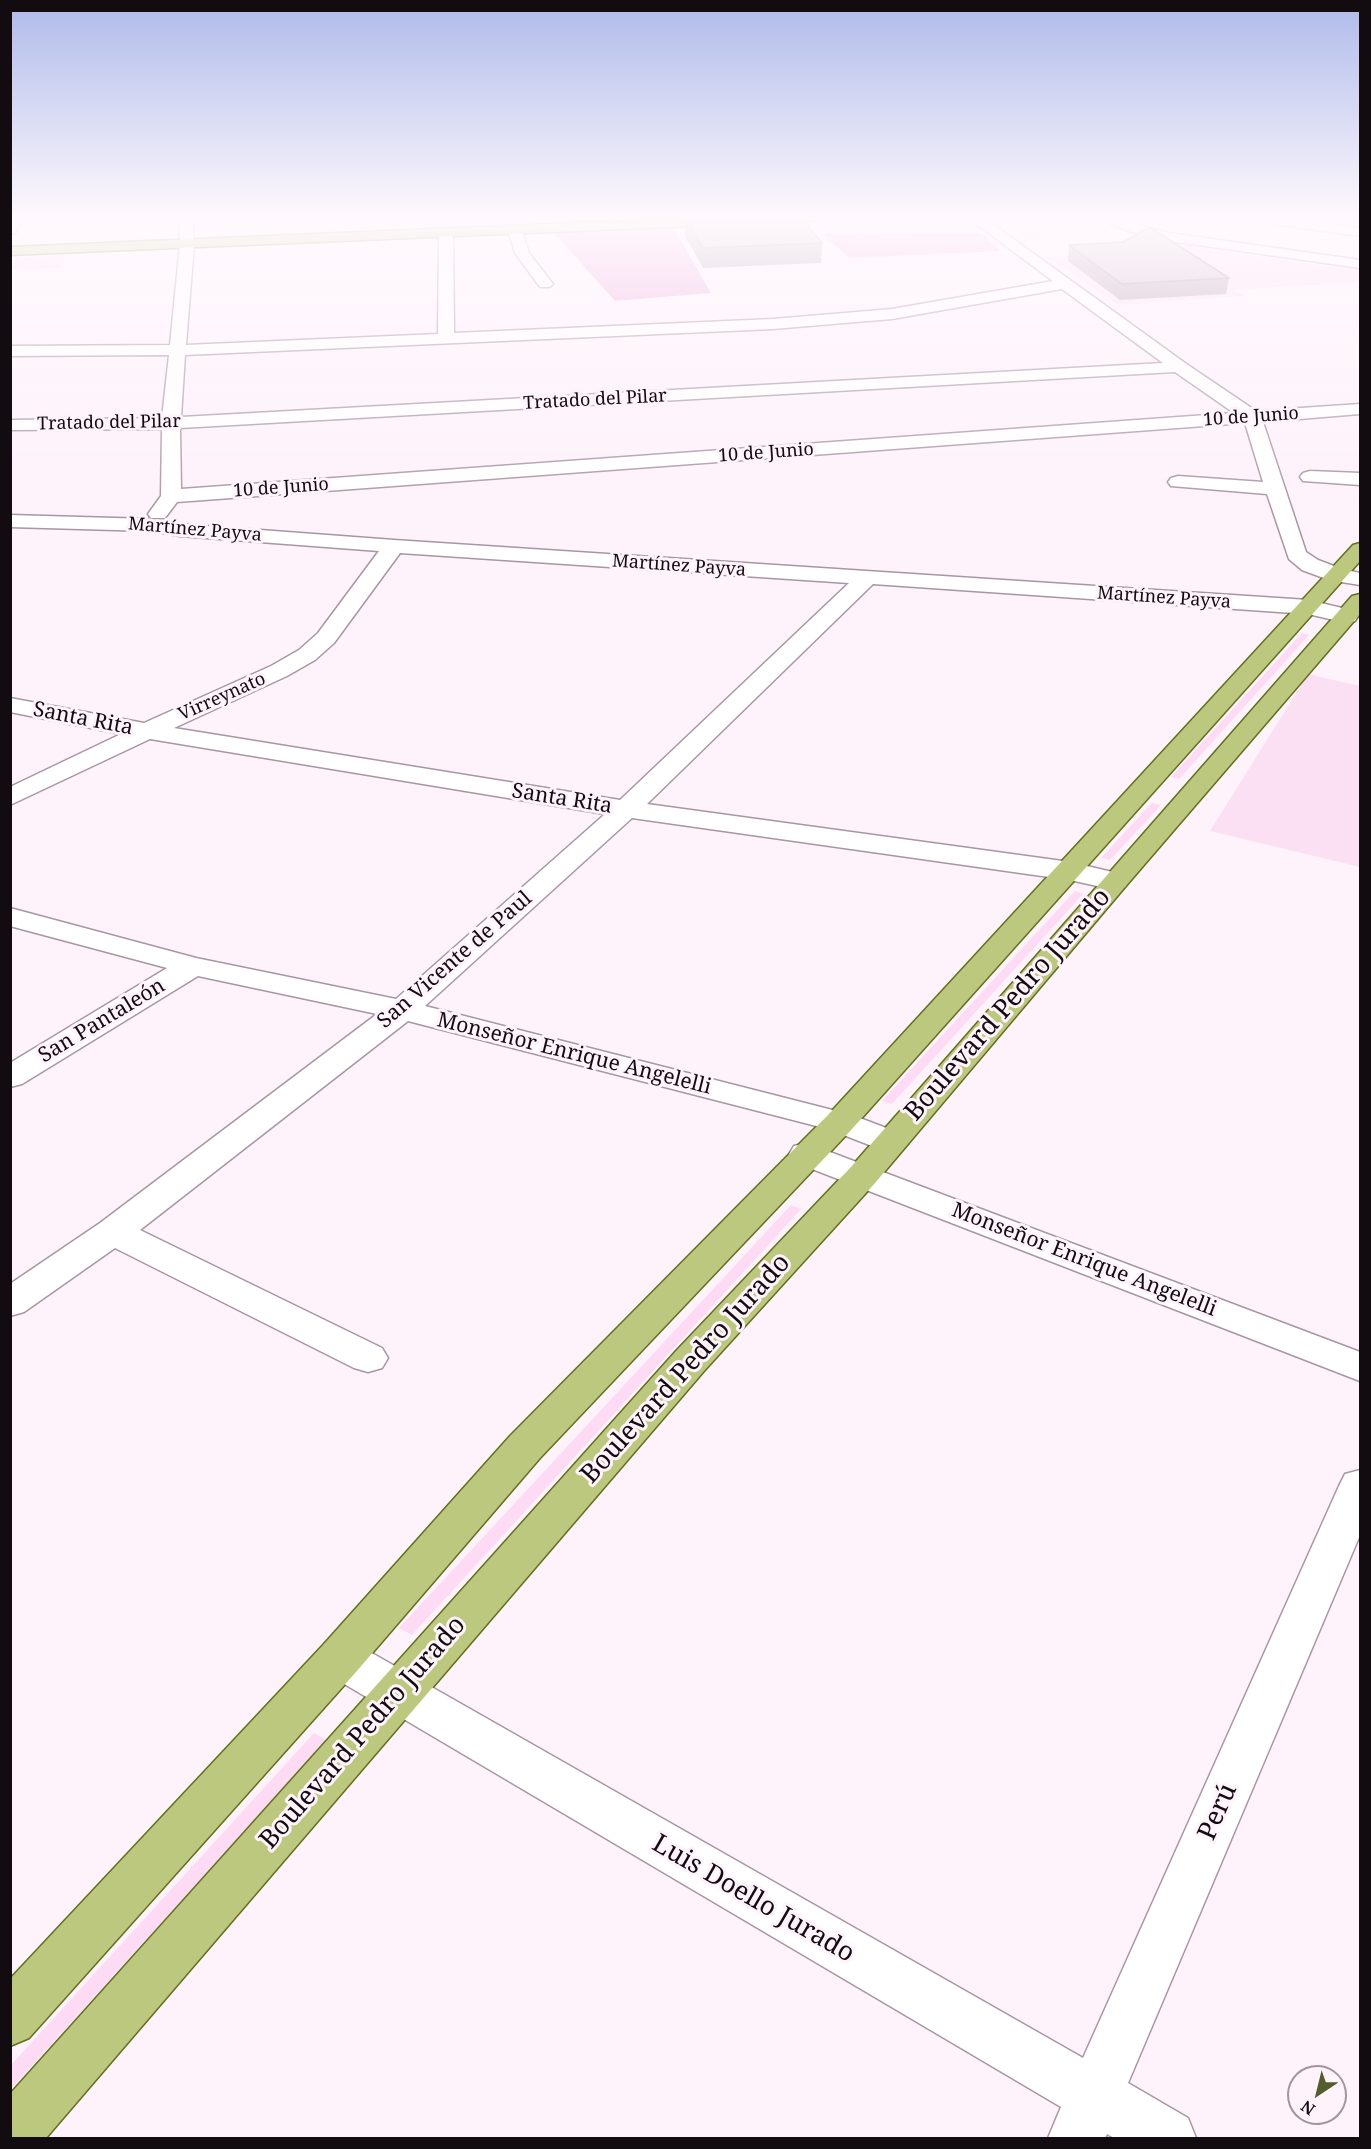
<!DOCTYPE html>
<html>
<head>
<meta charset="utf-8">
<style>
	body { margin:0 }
	#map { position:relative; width:1371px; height:2149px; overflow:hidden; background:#fef2fb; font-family:"Noto Serif",serif }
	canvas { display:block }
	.frame { position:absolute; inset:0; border:12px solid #120c10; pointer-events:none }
	.north { position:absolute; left:1287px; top:2065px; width:60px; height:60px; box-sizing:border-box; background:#fef2fb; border:2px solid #a0969d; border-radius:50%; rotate:215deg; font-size:16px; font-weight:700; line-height:24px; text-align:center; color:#120c10 }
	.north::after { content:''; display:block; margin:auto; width:21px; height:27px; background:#535c2b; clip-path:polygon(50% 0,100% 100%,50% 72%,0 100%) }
</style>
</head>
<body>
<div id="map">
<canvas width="1371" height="2149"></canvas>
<div class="frame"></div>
<div class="north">N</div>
</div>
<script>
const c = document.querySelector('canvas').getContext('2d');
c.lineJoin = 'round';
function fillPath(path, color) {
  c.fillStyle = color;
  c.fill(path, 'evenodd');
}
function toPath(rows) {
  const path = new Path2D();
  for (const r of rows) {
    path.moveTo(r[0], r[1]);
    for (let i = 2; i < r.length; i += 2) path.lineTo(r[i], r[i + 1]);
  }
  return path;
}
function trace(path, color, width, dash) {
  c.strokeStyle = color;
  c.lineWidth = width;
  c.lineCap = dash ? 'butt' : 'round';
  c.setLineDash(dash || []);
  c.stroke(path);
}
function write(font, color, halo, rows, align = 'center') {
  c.font = font + ' "Noto Serif",serif';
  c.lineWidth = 6;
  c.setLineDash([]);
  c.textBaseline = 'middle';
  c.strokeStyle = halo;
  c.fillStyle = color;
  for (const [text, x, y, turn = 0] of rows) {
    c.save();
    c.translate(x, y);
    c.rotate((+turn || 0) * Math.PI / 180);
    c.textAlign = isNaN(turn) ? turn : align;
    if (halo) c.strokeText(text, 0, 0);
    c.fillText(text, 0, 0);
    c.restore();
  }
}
fillPath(toPath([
	[326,217,619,217,619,220,361,230,364,223,326,223],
	[1000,217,1100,217,1107,231,1028,240],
	[1165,250,1245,296,1118,305,1046,257],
	[65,255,62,268,11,270,15,258],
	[1308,674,1360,686,1360,867,1210,831]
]), '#fbe0f4');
fillPath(toPath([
	[1131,217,1191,217,1171,229,1149,225,1133,220],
	[1118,228,1153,238,1214,250,1348,269,1360,269,1360,282,1226,290],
	[1302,633,1309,635,1179,779,1171,777],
	[1152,803,1161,805,1110,860,1101,858],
	[1075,891,1083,894,892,1104,882,1101],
	[791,1205,801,1209,412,1635,399,1628],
	[314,1733,326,1740,11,2089,11,2065]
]), '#fddbf4');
fillPath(toPath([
	[673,227,711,293,615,301,554,233],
	[981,233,1000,251,850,258,822,234]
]), '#eba9db');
const minor = toPath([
	[10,217,23,217,15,233,10,234,10,217],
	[179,217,193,217,194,244,186,345,438,334,439,233,446,229,453,233,454,333,773,319,892,309,1053,281,967,217,983,217,1185,363,1256,411,1360,404,1360,414,1263,422,1306,552,1318,560,1342,569,1360,573,1360,585,1329,580,1302,570,1289,559,1267,494,1171,486,1168,482,1171,478,1178,476,1263,482,1245,423,177,502,165,518,151,518,148,514,161,496,162,429,10,430,10,420,162,418,169,355,10,356,10,346,170,345,180,244,179,217],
	[1062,289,1163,363,181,417,185,355,773,329,892,319,1062,289],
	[1175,372,1234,413,181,489,180,428,1175,372],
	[1107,217,1121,217,1139,225,1170,233,1360,260,1360,268,1170,241,1129,231,1110,223,1107,217],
	[1244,217,1281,217,1360,228,1360,236,1251,221,1244,217],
	[515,226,522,230,529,253,553,284,550,287,540,287,515,253,508,230,515,226],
	[1310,471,1360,473,1360,485,1303,481,1300,477,1303,473,1310,471],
	[10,515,150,519,180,524,394,540,1308,600,1355,611,1358,616,1355,621,1347,623,1308,614,873,584,647,804,1070,862,1125,875,1129,881,1125,887,1115,890,1070,880,632,818,425,1006,852,1115,902,1134,907,1142,902,1150,890,1153,828,1129,408,1021,140,1230,382,1348,388,1358,382,1368,368,1372,354,1368,115,1248,24,1312,10,1316,10,1284,100,1223,377,1014,198,976,22,1084,10,1087,10,1063,167,968,10,926,10,908,196,958,396,999,605,814,150,739,10,805,10,787,121,734,10,712,10,698,144,723,271,666,299,650,318,633,379,551,180,536,150,531,10,527,10,515],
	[400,553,849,583,620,800,174,728,287,676,315,660,334,643,400,553],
	[806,1143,1360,1352,1360,1381,794,1162,789,1154,794,1146,806,1143],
	[1360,1470,1360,1535,1128,2083,1188,2118,1196,2138,1114,2138,1107,2134,1105,2138,1048,2138,1061,2107,324,1672,317,1658,324,1644,340,1638,356,1644,1083,2058,1339,1486,1345,1474,1360,1470]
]);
const major = toPath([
	[715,217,819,217,812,221,10,255,10,247,715,217],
	[1360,543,1360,561,852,1129,540,1458,356,1672,29,2038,10,2046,10,1979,324,1644,510,1436,828,1115,1353,545,1360,543],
	[1360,594,1360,614,1125,887,875,1183,704,1371,46,2138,10,2138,10,2094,676,1351,851,1167,1352,596,1360,594]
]);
trace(minor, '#a896a3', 3);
trace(major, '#636e1f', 3);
fillPath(minor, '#fff');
fillPath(major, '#bcc87d');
fillPath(toPath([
	[685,217,822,243,821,263,703,268,685,236],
	[1069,245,1229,278,1226,294,1120,300,1068,261]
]), '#ad9ca8');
const building = toPath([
	[685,217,801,217,822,243,703,248,685,217],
	[1150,227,1229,278,1122,284,1069,245,1123,242,1150,227]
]);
fillPath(building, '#c9b5c3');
trace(building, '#8d7f88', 1.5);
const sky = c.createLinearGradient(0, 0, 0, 518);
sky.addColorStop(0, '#afbaea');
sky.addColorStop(0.42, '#fff9fd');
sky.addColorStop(1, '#fff9fd00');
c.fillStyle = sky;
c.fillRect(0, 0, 1371, 518);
write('18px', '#120c10', '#fef2fb', [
	["Tratado del Pilar",595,400,-3],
	["10 de Junio",1251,417,-4],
	["Tratado del Pilar",109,423,-1],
	["10 de Junio",766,453,-4],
	["10 de Junio",281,488,-4],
	["Martínez Payva",195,530,5],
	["Martínez Payva",679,566,4],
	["Martínez Payva",1164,598,4],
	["Virreynato",222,697,-24]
]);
write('21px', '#120c10', '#fef2fb', [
	["Santa Rita",83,719,11],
	["Santa Rita",562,799,9],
	["San Vicente de Paul",455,960,-41],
	["San Pantaleón",102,1021,-31],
	["Monseñor Enrique Angelelli",574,1054,14],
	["Monseñor Enrique Angelelli",1084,1260,21]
]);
write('26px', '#120c10', '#fef2fb', [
	["Boulevard Pedro Jurado",1008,1005,-49],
	["Boulevard Pedro Jurado",686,1369,-48],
	["Boulevard Pedro Jurado",363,1733,-49],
	["Perú",1218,1812,-66],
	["Luis Doello Jurado",753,1899,30]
]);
</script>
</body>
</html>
